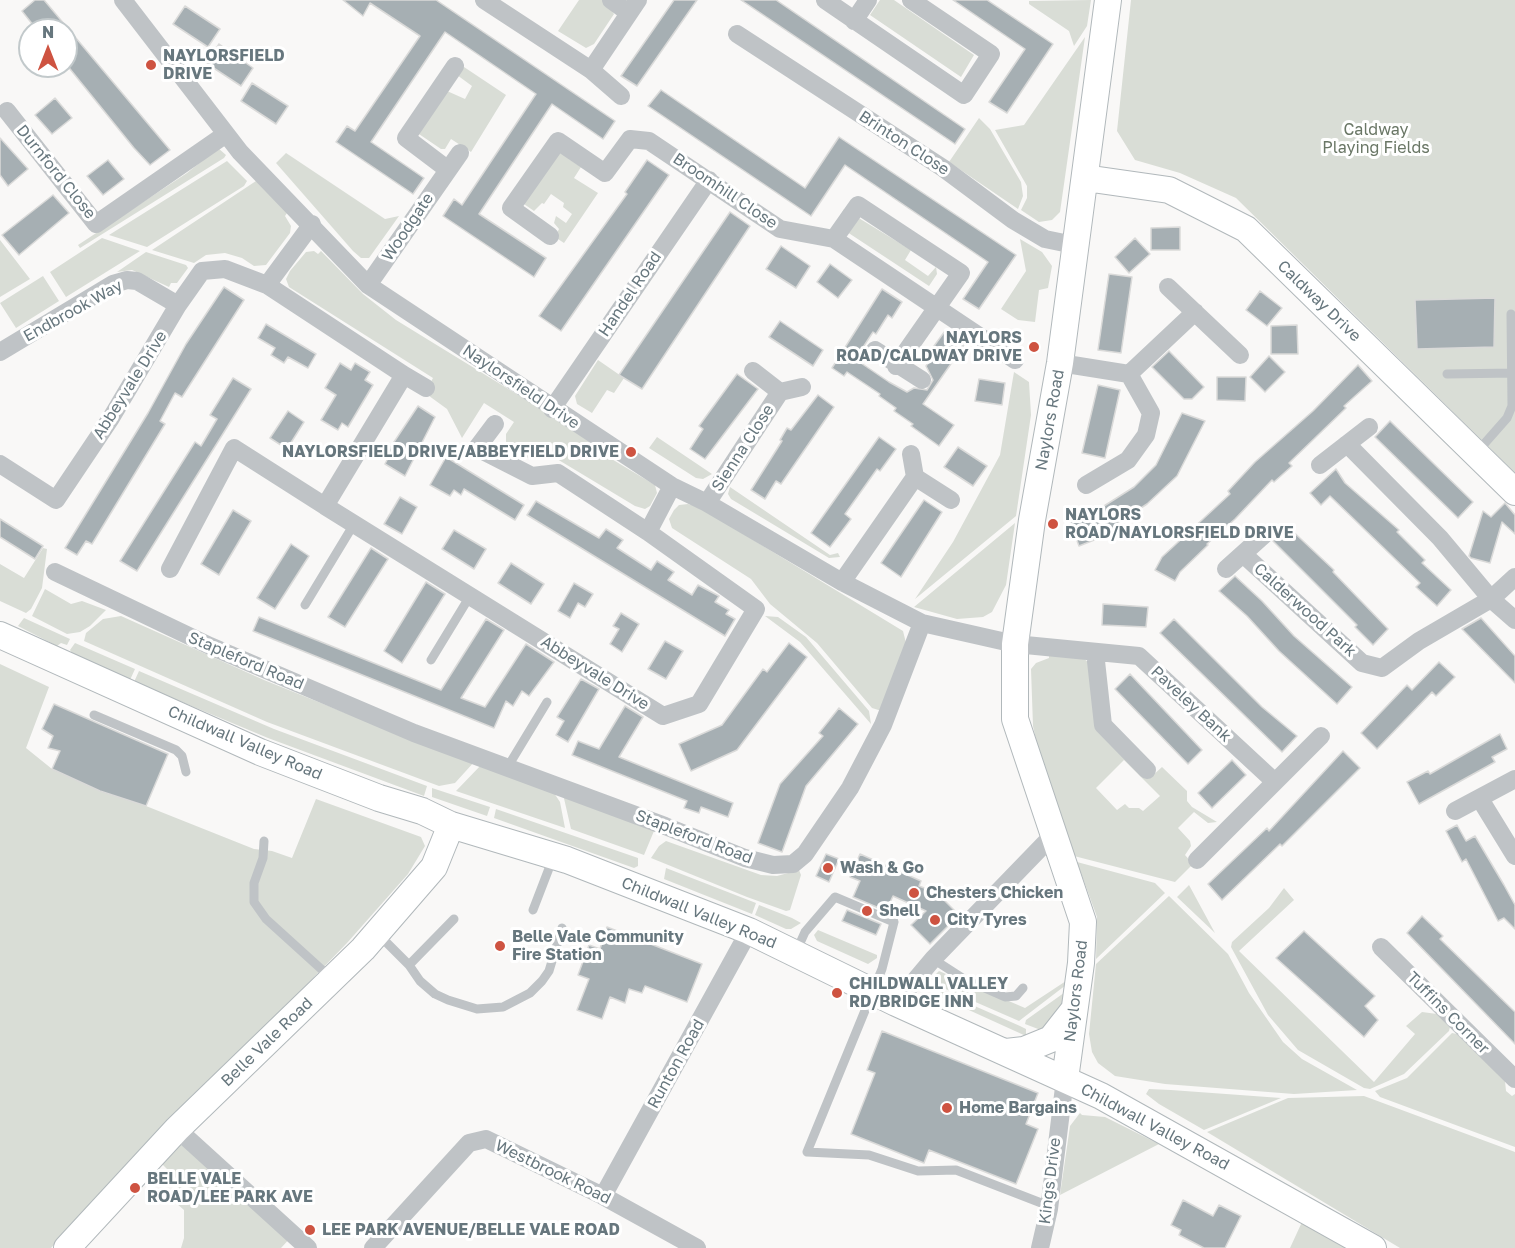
<!DOCTYPE html>
<html>
<head>
<meta charset="utf-8">
<style>
	body { margin:0 }
	#map { position:relative; width:1515px; height:1248px; overflow:hidden; background:#f9f8f7; font-family:"Golos Text",sans-serif }
	canvas { display:block }
	.north { position:absolute; left:18px; top:18px; width:60px; height:60px; box-sizing:border-box; background:#fff; border:2px solid #c2c9cb; border-radius:50%; rotate:0deg; font-size:16px; font-weight:700; line-height:24px; text-align:center; color:#67777e }
	.north::after { content:''; display:block; margin:auto; width:21px; height:27px; background:#ce5341; clip-path:polygon(50% 0,100% 100%,50% 72%,0 100%) }
</style>
</head>
<body>
<div id="map">
<canvas width="1515" height="1248"></canvas>
<div class="north">N</div>
</div>
<script>
const c = document.querySelector('canvas').getContext('2d');
c.lineJoin = 'round';
function fillPath(path, color) {
  c.fillStyle = color;
  c.fill(path, 'evenodd');
}
function toPath(rows) {
  const path = new Path2D();
  for (const r of rows) {
    path.moveTo(r[0], r[1]);
    for (let i = 2; i < r.length; i += 2) path.lineTo(r[i], r[i + 1]);
  }
  return path;
}
function trace(path, color, width, dash) {
  c.strokeStyle = color;
  c.lineWidth = width;
  c.lineCap = dash ? 'butt' : 'round';
  c.setLineDash(dash || []);
  c.stroke(path);
}
function write(font, color, halo, rows, align = 'center') {
  c.font = font + ' "Golos Text",sans-serif';
  c.lineWidth = 6;
  c.setLineDash([]);
  c.textBaseline = 'middle';
  c.strokeStyle = halo;
  c.fillStyle = color;
  for (const [text, x, y, turn = 0] of rows) {
    c.save();
    c.translate(x, y);
    c.rotate((+turn || 0) * Math.PI / 180);
    c.textAlign = isNaN(turn) ? turn : align;
    if (halo) c.strokeText(text, 0, 0);
    c.fillText(text, 0, 0);
    c.restore();
  }
}
fillPath(toPath([
	[579,0,604,0,614,14,594,44,586,48,558,31],
	[880,0,894,0,974,55,961,77,870,15],
	[1091,0,1087,26,1074,46,1069,31,1029,4,1029,1],
	[1131,0,1515,0,1515,473,1236,198,1180,173,1135,160,1117,131],
	[1085,37,1060,212,1052,220,1039,222,1021,210,1027,198,1027,186,995,130,1024,125],
	[458,63,506,95,471,152,451,139,445,149,441,149,416,132,447,91,465,99,472,86,457,75],
	[979,118,990,129,1021,182,1023,196,1018,209,949,162],
	[218,148,226,155,224,158,80,248,78,245,187,173],
	[557,152,570,157,569,159,581,167,574,178,598,193,564,243,555,237,559,229,554,223,556,216,566,223,572,214,563,207,564,203,551,194,544,204,542,203,534,211,524,204],
	[286,153,385,219,399,216,369,258,361,258,353,251,276,163],
	[227,161,247,181,244,186,147,247,109,235],
	[259,179,287,213,285,216,291,226,290,233,266,265,254,266,242,258,225,253,206,255,194,263,152,250],
	[844,209,911,250,905,260,928,276,936,267,937,274,929,286,835,224],
	[102,238,140,251,66,297,50,272],
	[1020,239,1042,252,1052,266,1048,288,1039,290,1035,322,1018,320,1001,309,1026,271],
	[0,240,30,279,0,297],
	[314,251,318,254,321,251,363,294,396,320,593,441,590,446,655,485,657,493,650,506,645,509,635,506,557,459,531,460,506,442,506,434,514,422,484,403,462,438,447,409,425,393,433,378,289,287,286,279,290,271,306,252],
	[146,252,186,265,188,268,177,283,171,283,169,287,132,270,117,272],
	[43,276,59,301,16,328,0,303],
	[598,360,624,378,614,393,607,390,592,413,577,404,575,396],
	[1014,372,1029,382,1031,415,1016,516,915,599,953,542,1000,455],
	[657,437,712,474,703,479,696,478,649,448],
	[730,487,830,555,838,553,840,557,829,558,731,499,728,494],
	[688,504,699,507,903,631,906,643,885,712,872,708,817,643,770,604,751,579,672,528,669,519,674,510,679,505],
	[1015,523,1006,585,992,612,983,617,957,619,914,607],
	[43,548,47,549,42,588,31,609,26,613,0,601,0,564,24,578],
	[45,589,71,604,82,601,106,610,90,626,80,632,67,634,32,616],
	[121,616,264,680,363,720,475,761,455,783,439,786,267,722,84,641,86,633,103,619],
	[765,616,778,617,806,637,869,711,871,724,800,642],
	[24,618,70,639,67,645,61,643,57,646,18,626],
	[75,643,135,669,130,680,72,653,70,650],
	[1049,654,1083,658,1089,663,1099,720,1151,777,1162,767,1187,791,1187,801,1192,807,1217,822,1208,823,1194,812,1178,828,1190,841,1191,846,1185,855,1193,864,1175,882,1074,856,1043,774,1033,726,1031,669,1036,663,1049,658],
	[1124,760,1160,796,1143,811,1139,808,1129,808,1125,804,1117,810,1096,788],
	[0,664,49,687,26,748,52,769,100,791,146,806,254,849,272,851,292,858,316,799,421,837,425,846,408,874,347,943,51,1248,0,1248],
	[139,671,274,729,427,786,424,796,268,738,134,682],
	[482,764,552,790,560,802,565,828,456,791],
	[432,788,490,807,487,816,432,797],
	[563,794,654,831,644,855,571,829],
	[496,809,638,858,638,866,634,868,494,818],
	[666,841,761,875,777,876,799,870,801,875,790,910,786,911,747,897,651,858,659,846],
	[1077,862,1155,883,1165,893,1096,959,1097,917],
	[666,868,756,903,752,914,664,879],
	[1189,885,1215,933,1177,897],
	[1284,888,1294,900,1239,951,1374,1082,1415,1034,1406,1026,1422,1012,1437,1014,1450,1027,1449,1031,1404,1074,1370,1089,1364,1088,1298,1050,1268,1015,1231,947,1232,942,1269,908],
	[1169,896,1228,954,1249,993,1283,1042,1302,1059,1357,1090,1294,1094,1165,1084,1115,1076,1098,1063,1092,1052,1089,1034,1096,964],
	[759,905,792,918,801,923,791,929,786,929,755,915],
	[818,930,877,955,877,958,868,964,817,941,814,935],
	[939,971,1025,1008,1066,981,1066,985,1019,1021,941,987,931,979],
	[927,985,1020,1026,1026,1029,1026,1036,927,991,925,988],
	[1068,990,1068,997,1046,1032,1025,1024,1026,1020],
	[1452,1033,1457,1034,1505,1081,1506,1091,1512,1096,1515,1094,1515,1147,1380,1097,1375,1091,1407,1078],
	[1149,1089,1171,1090,1281,1098,1204,1130,1159,1104,1146,1094],
	[1364,1096,1515,1152,1515,1248,1400,1248,1207,1132,1288,1098],
	[1080,1113,1082,1115,1105,1117,1159,1144,1060,1195,1070,1126],
	[184,1138,293,1235,281,1248,181,1248,184,1238,184,1210,169,1197,181,1183,161,1163],
	[1302,1222,1346,1248,1290,1248]
]), '#d9ddd6');
const building = toPath([
	[35,0,44,0,170,150,150,165,134,148,66,64,66,30,37,30,22,11,35,0],
	[343,0,436,0,615,121,603,139,552,104,479,214,546,258,534,277,443,216,454,199,462,205,536,94,445,32,371,142,424,178,413,194,336,142,347,126,355,131,420,36,370,3,363,16,343,0],
	[674,0,697,0,637,86,621,76,674,0],
	[741,0,776,0,965,129,955,144,741,0],
	[953,0,987,0,1053,44,1007,113,989,102,1025,49,953,0],
	[185,6,220,29,208,47,173,24,185,6],
	[219,44,253,68,241,86,206,63,219,44],
	[252,83,288,106,276,124,241,101,252,83],
	[661,90,805,188,839,137,1016,255,979,309,963,299,988,262,845,165,811,216,648,106,661,90],
	[55,98,72,118,52,134,35,115,55,98],
	[0,138,28,169,8,186,0,175,0,138],
	[108,160,124,179,103,195,87,176,108,160],
	[647,160,669,175,561,331,539,316,627,194,625,192,647,160],
	[53,195,69,213,19,255,2,235,53,195],
	[730,212,750,226,642,389,619,375,730,212],
	[1180,227,1180,250,1151,250,1151,228,1180,227],
	[1135,238,1150,254,1129,273,1115,257,1135,238],
	[781,246,810,266,796,288,766,269,781,246],
	[830,264,852,280,838,298,817,282,830,264],
	[1109,274,1132,277,1121,353,1098,350,1109,274],
	[224,287,244,300,182,397,175,393,160,421,165,424,92,544,86,541,77,555,65,548,148,413,186,344,224,287],
	[882,289,902,302,892,318,888,315,876,334,873,332,858,355,861,357,858,361,889,382,907,392,914,388,927,390,933,380,926,366,939,348,934,346,945,331,964,345,923,404,954,425,939,446,911,426,913,424,894,411,896,408,879,396,880,394,847,372,844,376,832,368,882,289],
	[1260,291,1282,308,1267,326,1246,310,1260,291],
	[1495,298,1494,347,1417,349,1415,300,1495,298],
	[780,321,823,350,813,366,769,337,780,321],
	[266,324,316,354,308,368,288,357,284,363,271,355,275,348,258,338,266,324],
	[1297,325,1298,354,1271,354,1271,326,1297,325],
	[1169,351,1204,387,1192,399,1184,399,1152,367,1169,351],
	[1269,356,1285,372,1265,392,1250,377,1269,356],
	[340,363,351,370,355,363,370,372,365,380,373,385,348,427,342,423,338,430,321,420,336,395,325,388,340,363],
	[1358,365,1372,381,1344,406,1346,408,1289,463,1292,466,1274,482,1272,480,1235,519,1207,544,1208,545,1180,572,1175,581,1155,570,1162,557,1230,494,1228,491,1255,462,1313,411,1358,365],
	[737,374,758,389,705,459,690,449,703,429,699,426,737,374],
	[1217,377,1246,377,1245,401,1217,400,1217,377],
	[233,378,251,389,137,571,120,561,195,442,201,446,217,419,210,415,233,378],
	[979,379,1005,383,1002,405,975,401,979,379],
	[1098,385,1120,390,1105,458,1082,453,1098,385],
	[818,395,834,407,781,484,776,481,765,499,751,490,777,449,782,441,780,440,787,428,791,430,818,395],
	[418,406,435,417,405,476,385,464,389,456,386,454,418,406],
	[288,411,304,422,287,449,270,438,288,411],
	[1182,413,1205,421,1177,476,1147,504,1115,525,1117,531,1079,546,1069,519,1104,506,1134,487,1156,465,1182,413],
	[1390,421,1473,502,1458,518,1375,437,1390,421],
	[879,437,896,449,880,471,877,469,845,514,851,519,830,547,811,533,879,437],
	[958,447,987,466,973,486,944,467,958,447],
	[446,457,524,505,515,520,464,489,461,495,454,490,450,496,430,485,446,457],
	[1336,469,1345,483,1399,530,1397,532,1425,560,1422,563,1451,590,1437,606,1416,587,1420,583,1330,496,1321,505,1310,493,1336,469],
	[400,497,417,507,402,534,384,524,400,497],
	[924,500,942,512,901,577,881,563,924,500],
	[536,501,599,538,606,529,623,540,617,548,651,570,657,561,674,572,668,580,692,595,698,585,719,596,715,602,729,610,726,614,735,619,725,636,527,515,536,501],
	[1505,503,1515,515,1515,534,1502,522,1490,563,1471,558,1469,556,1483,511,1491,517,1505,503],
	[233,510,251,521,219,575,201,564,233,510],
	[0,519,43,546,35,559,0,537,0,519],
	[1286,525,1334,570,1333,572,1388,629,1373,645,1355,627,1357,625,1273,541,1286,525],
	[454,530,486,549,474,569,442,549,454,530],
	[291,544,309,556,275,609,257,598,291,544],
	[371,548,388,559,345,627,328,617,371,548],
	[511,563,544,584,531,604,498,583,511,563],
	[1235,576,1262,601,1294,636,1352,687,1337,704,1279,651,1247,616,1219,591,1235,576],
	[426,582,445,594,402,663,384,651,426,582],
	[574,583,593,594,585,607,578,603,570,618,558,611,574,583],
	[1103,604,1148,607,1146,627,1102,625,1103,604],
	[621,613,639,624,622,652,610,644,619,629,613,626,621,613],
	[259,617,441,690,486,619,504,630,461,698,485,707,526,644,554,662,529,696,522,691,513,706,506,701,494,728,253,631,259,617],
	[1481,618,1515,656,1515,683,1462,629,1481,618],
	[1174,619,1262,707,1297,736,1282,752,1160,633,1174,619],
	[665,641,683,651,666,679,648,669,665,641],
	[789,643,807,657,737,750,691,771,679,744,722,725,763,669,767,672,789,643],
	[1439,662,1455,677,1436,696,1432,692,1377,749,1361,733,1407,685,1412,690,1439,662],
	[1130,674,1202,750,1188,764,1115,689,1130,674],
	[581,679,599,689,568,742,556,735,564,721,557,717,581,679],
	[54,704,168,754,146,806,100,791,52,769,60,751,48,748,53,736,42,729,54,704],
	[625,706,643,717,619,757,733,803,728,817,701,807,699,813,684,808,687,801,572,755,578,741,599,749,625,706],
	[839,708,858,724,806,786,782,852,758,843,780,784,823,736,819,733,839,708],
	[1500,734,1507,749,1492,757,1495,762,1419,804,1407,782,1428,771,1430,774,1500,734],
	[1343,751,1360,768,1282,846,1280,844,1222,900,1208,884,1267,828,1269,831,1343,751],
	[1232,760,1246,775,1212,808,1198,793,1232,760],
	[1457,825,1466,841,1475,836,1504,885,1515,905,1515,929,1504,918,1498,921,1466,859,1462,862,1446,831,1457,825],
	[826,854,839,859,829,882,816,876,826,854],
	[860,854,921,881,919,886,937,893,959,915,930,944,911,925,926,911,893,896,886,911,853,897,860,881,850,877,860,854],
	[847,910,881,924,876,935,842,921,847,910],
	[1422,916,1443,936,1440,939,1515,1012,1515,1044,1407,933,1422,916],
	[607,927,702,964,687,1002,645,986,642,993,629,989,625,1003,610,997,602,1019,577,1010,589,979,578,975,589,945,600,949,607,927],
	[1304,931,1375,996,1365,1006,1378,1020,1364,1037,1276,958,1304,931],
	[882,1031,1038,1093,1026,1124,1038,1129,1016,1184,929,1150,924,1163,851,1134,875,1073,867,1070,882,1031],
	[1183,1200,1213,1216,1219,1205,1241,1216,1225,1248,1204,1248,1179,1235,1181,1230,1171,1225,1183,1200]
]);
fillPath(building, '#a6afb3');
trace(building, '#dadad9', 1.5);
const secondary = toPath([
	[1085,178,1169,190,1246,229,1515,492],
	[0,635,260,752,379,798,422,811,451,825,567,860,749,931,896,1003,1101,1096,1373,1248],
	[1006,1052,1024,1050,1051,1039,1073,1011],
	[1065,1079,1081,963,1083,922,1015,719,1015,644,1032,520,1060,363,1108,0],
	[67,1248,177,1129,363,949,434,867,451,825]
]);
trace(secondary, '#b1b8bb', 28);
trace(toPath([
	[1447,374,1513,373],
	[1477,452,1507,418,1512,406,1511,314],
	[305,605,354,524],
	[431,660,470,596],
	[94,715,176,750,182,756,186,772],
	[507,768,547,702],
	[264,841,263,858,254,883,254,902,266,919,330,977],
	[533,910,553,858],
	[378,934,409,965,454,919],
	[796,952,805,932,835,897,894,922,882,969,807,1152,869,1155,918,1171,956,1170,1049,1206],
	[933,959,964,979,1005,997,1016,996,1023,988],
	[409,965,420,981,435,994,448,1000,477,1009,503,1007,530,993,542,981,549,971,562,928]
]), '#bfc3c6', 9);
trace(toPath([
	[123,0,240,152,368,285,672,486,707,503,842,582,922,623,1015,644,1139,656,1275,782],
	[484,0,591,70,621,96],
	[611,0,629,13],
	[825,0,964,95,991,54,911,0],
	[854,21,868,0],
	[737,34,943,168,1013,220,1045,239,1074,245],
	[591,70,638,0],
	[7,111,96,224,226,134],
	[447,169,406,138,455,66],
	[312,224,267,285,404,375,325,506,663,716,699,704,756,609,648,532,672,486],
	[550,236,511,208,558,141,605,173,630,139,649,141,780,229,834,239,1015,360],
	[834,239,858,205,961,273,896,366],
	[368,285,460,153],
	[1168,287,1240,355],
	[875,350,922,380],
	[0,352,113,284,127,280,137,281,178,305],
	[1060,363,1129,374,1151,413,1146,435,1128,460,1086,485],
	[753,371,780,392,802,387],
	[1129,374,1195,312],
	[404,375,426,388],
	[552,409,709,180],
	[495,424,477,448,532,476,558,473,648,532],
	[1347,444,1440,538,1491,599,1515,620],
	[911,454,915,477,951,500],
	[0,464,56,500,111,418,178,305,202,271,225,269,267,285],
	[1320,465,1369,427],
	[707,503,780,392],
	[1243,554,1362,663,1382,668,1419,641,1491,599,1515,577],
	[170,569,234,448,325,506],
	[1226,569,1265,534],
	[55,572,210,646,414,733,665,826,745,858,773,865,793,864,805,854,850,788,883,725,922,623],
	[842,582,915,477],
	[1095,652,1103,725,1147,770],
	[1480,799,1515,856],
	[1455,811,1515,779],
	[1197,860,1321,736],
	[1381,947,1515,1079],
	[896,1003,933,959,1052,836],
	[177,1129,308,1248],
	[603,1196,749,931],
	[373,1248,469,1143,486,1139,603,1196,697,1248],
	[1040,1248,1049,1209,1065,1079]
]), '#bfc3c6', 18);
trace(secondary, '#fff', 26);
for (const [x, y, r, color] of [
	[151,65,6,"#ce5341"],
	[1034,347,6,"#ce5341"],
	[631,452,6,"#ce5341"],
	[1053,524,6,"#ce5341"],
	[828,868,6,"#ce5341"],
	[914,893,6,"#ce5341"],
	[867,911,6,"#ce5341"],
	[935,920,6,"#ce5341"],
	[500,946,6,"#ce5341"],
	[837,993,6,"#ce5341"],
	[947,1108,6,"#ce5341"],
	[135,1188,6,"#ce5341"],
	[310,1230,6,"#ce5341"]
]) {
  const dot = new Path2D();
  dot.arc(x, y, r, 0, 2 * Math.PI);
  c.fillStyle = color;
  c.fill(dot);
  trace(dot, '#fff', 2);
}
write('bold 16px', '#67777e', '#fff', [
	["NAYLORSFIELD",163,56],
	["DRIVE",163,74],
	["NAYLORS",1022,338,"right"],
	["ROAD/CALDWAY DRIVE",1022,356,"right"],
	["NAYLORSFIELD DRIVE/ABBEYFIELD DRIVE",619,452,"right"],
	["NAYLORS",1065,515],
	["ROAD/NAYLORSFIELD DRIVE",1065,533],
	["Wash & Go",840,868],
	["Chesters Chicken",926,893],
	["Shell",879,911],
	["City Tyres",947,920],
	["Belle Vale Community",512,937],
	["Fire Station",512,955],
	["CHILDWALL VALLEY",849,984],
	["RD/BRIDGE INN",849,1002],
	["Home Bargains",959,1108],
	["BELLE VALE",147,1179],
	["ROAD/LEE PARK AVE",147,1197],
	["LEE PARK AVENUE/BELLE VALE ROAD",322,1230]
], 'left');
write('16px', '#6a7766', '#fff', [
	["Caldway",1376,130],
	["Playing Fields",1376,148]
]);
write('16px', '#67777e', '#fff', [
	["Brinton Close",904,143,33],
	["Durnford Close",56,172,51],
	["Broomhill Close",725,191,34],
	["Woodgate",408,227,-56],
	["Handel Road",630,294,-56],
	["Caldway Drive",1319,301,44],
	["Endbrook Way",73,311,-29],
	["Abbeyvale Drive",130,385,-58],
	["Naylorsfield Drive",521,387,34],
	["Naylors Road",1050,420,-80],
	["Sienna Close",743,448,-57],
	["Calderwood Park",1305,610,42],
	["Stapleford Road",246,661,23],
	["Abbeyvale Drive",595,673,32],
	["Paveley Bank",1191,704,43],
	["Childwall Valley Road",245,743,23],
	["Stapleford Road",694,837,21],
	["Childwall Valley Road",699,913,22],
	["Naylors Road",1076,991,-83],
	["Tuffins Corner",1448,1013,45],
	["Belle Vale Road",267,1042,-44],
	["Runton Road",676,1064,-61],
	["Childwall Valley Road",1155,1127,28],
	["Westbrook Road",553,1172,26],
	["Kings Drive",1050,1181,-83]
]);
</script>
</body>
</html>
